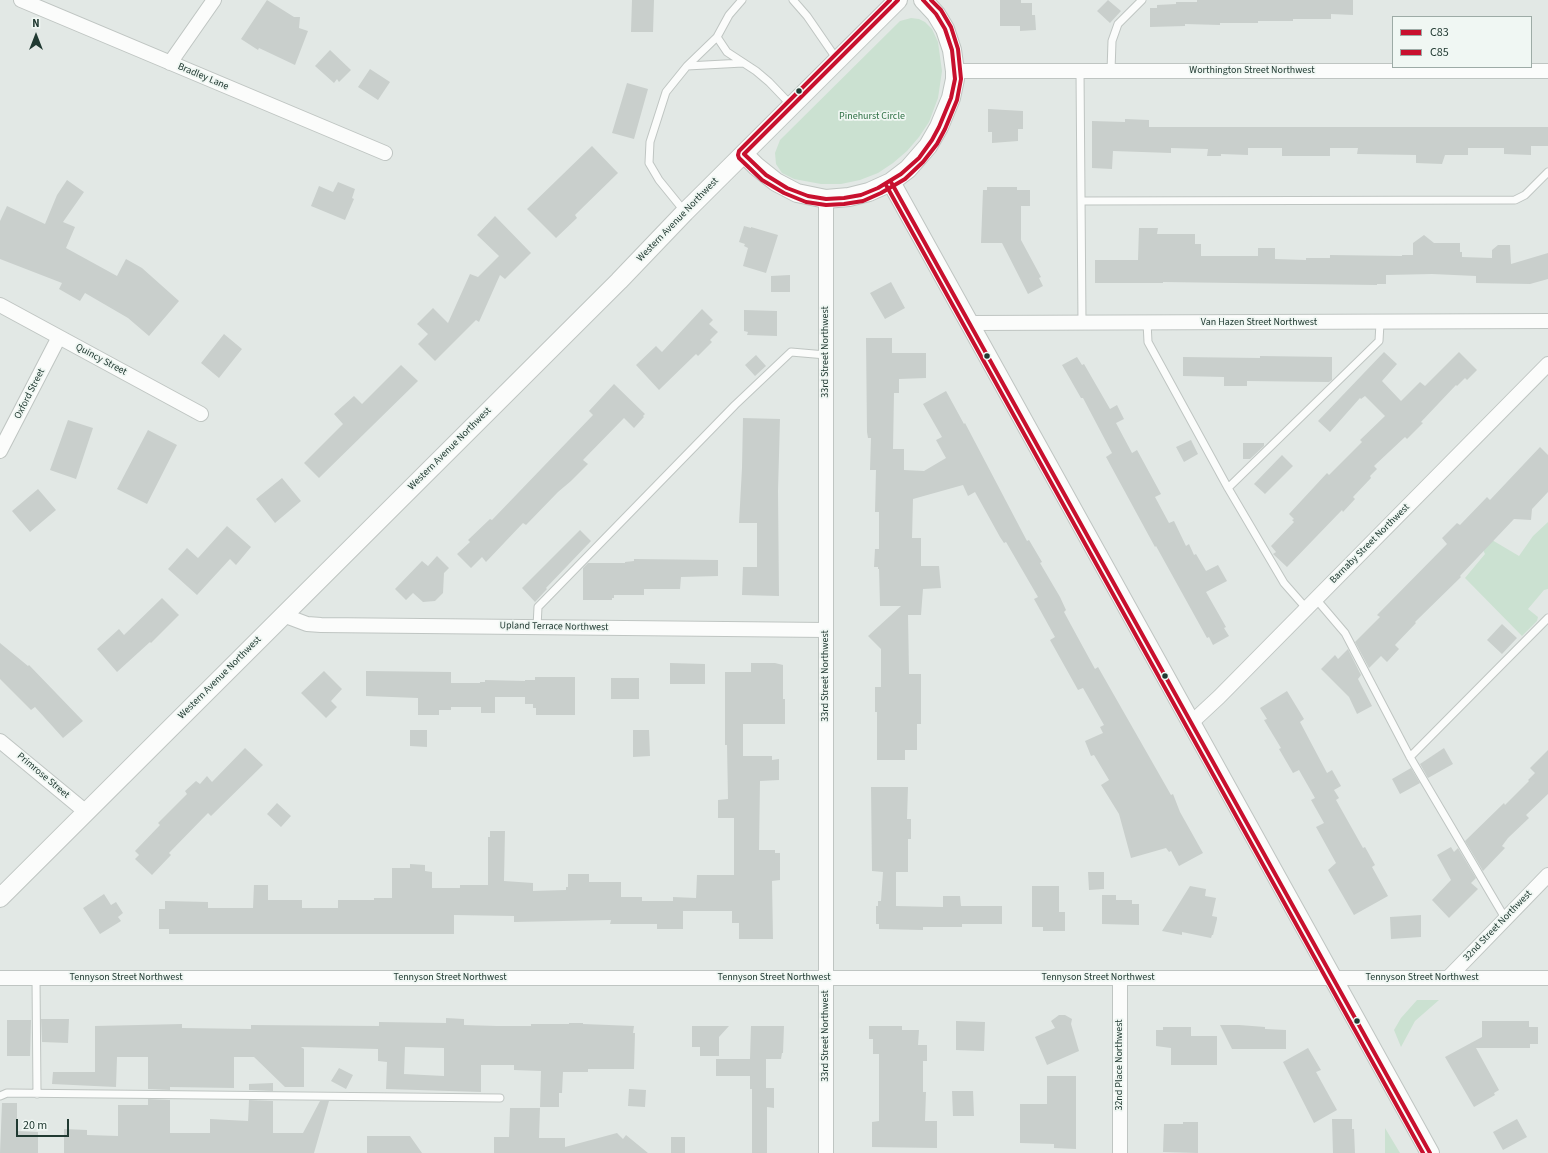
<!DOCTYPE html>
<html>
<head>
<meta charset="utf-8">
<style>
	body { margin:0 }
	#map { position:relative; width:1548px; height:1153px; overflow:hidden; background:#e2e8e5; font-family:"Source Sans 3",sans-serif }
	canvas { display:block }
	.legend { position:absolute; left:1392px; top:16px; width:140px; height:52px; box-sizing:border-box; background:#f0f7f3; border:1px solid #9daba6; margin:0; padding:5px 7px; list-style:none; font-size:12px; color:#213a32 }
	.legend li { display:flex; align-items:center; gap:8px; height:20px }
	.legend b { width:20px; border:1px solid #9daba6 }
	.north { position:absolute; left:16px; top:16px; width:40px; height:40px; -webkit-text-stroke:3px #f0f7f3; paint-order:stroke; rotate:0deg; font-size:11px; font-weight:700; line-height:16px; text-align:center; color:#213a32 }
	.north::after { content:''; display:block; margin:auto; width:14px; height:18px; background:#213a32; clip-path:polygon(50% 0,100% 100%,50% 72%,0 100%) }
	.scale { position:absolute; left:16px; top:1119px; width:53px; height:18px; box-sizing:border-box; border:2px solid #213a32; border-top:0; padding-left:5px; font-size:12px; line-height:14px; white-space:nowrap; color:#213a32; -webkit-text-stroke:3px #f0f7f3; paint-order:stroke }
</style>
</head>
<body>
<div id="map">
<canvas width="1548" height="1153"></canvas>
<ul class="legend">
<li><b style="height:5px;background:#c8102e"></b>C83</li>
<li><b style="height:5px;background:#c8102e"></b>C85</li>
</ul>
<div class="north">N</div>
<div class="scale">20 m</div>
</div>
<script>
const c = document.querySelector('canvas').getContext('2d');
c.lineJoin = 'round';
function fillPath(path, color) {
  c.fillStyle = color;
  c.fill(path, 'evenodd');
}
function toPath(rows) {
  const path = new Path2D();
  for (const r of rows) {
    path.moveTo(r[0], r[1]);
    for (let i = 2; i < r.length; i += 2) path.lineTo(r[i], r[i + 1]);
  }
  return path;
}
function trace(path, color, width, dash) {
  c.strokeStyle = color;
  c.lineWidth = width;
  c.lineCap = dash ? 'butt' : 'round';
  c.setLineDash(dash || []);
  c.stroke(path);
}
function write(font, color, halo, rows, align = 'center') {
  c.font = font + ' "Source Sans 3",sans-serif';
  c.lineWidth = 3.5;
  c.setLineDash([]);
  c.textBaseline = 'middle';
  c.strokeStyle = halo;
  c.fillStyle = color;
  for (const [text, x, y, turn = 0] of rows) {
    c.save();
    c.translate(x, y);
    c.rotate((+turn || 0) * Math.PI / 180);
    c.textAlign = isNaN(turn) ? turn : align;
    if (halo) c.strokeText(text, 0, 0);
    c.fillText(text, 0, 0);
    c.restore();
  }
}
fillPath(toPath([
	[911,18,919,19,925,22,932,29,938,42,942,71,938,98,929,122,919,137,907,151,893,163,878,173,860,180,841,184,821,184,794,179,782,173,776,164,775,153,780,140,900,21],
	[1548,522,1548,589,1544,590,1528,609,1538,617,1537,621,1522,636,1465,578,1485,554,1479,542,1487,537,1519,556,1533,536],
	[1417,1000,1439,1000,1415,1021,1401,1047,1394,1030,1401,1018],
	[1385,1128,1400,1153,1385,1153]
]), '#cbe1d1');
fillPath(toPath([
	[267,0,294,17,300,17,299,28,308,31,295,65,259,48,258,50,241,39],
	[632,0,654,0,653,32,631,32],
	[1000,0,1021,0,1021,3,1032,3,1032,15,1035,15,1036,30,1020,31,1020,26,1000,26],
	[1108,0,1121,11,1110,23,1097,11],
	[1197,0,1353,0,1353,15,1331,14,1331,19,1293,19,1293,21,1258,21,1258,23,1220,23,1220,25,1185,24,1185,26,1150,27,1150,8,1157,8,1157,5,1176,4,1176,2,1197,2],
	[330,50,351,70,339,82,337,79,334,83,315,66],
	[370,69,390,82,378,100,358,87],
	[627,83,648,89,634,139,612,133],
	[988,109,1023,111,1023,129,1018,129,1018,141,992,143,992,132,988,132],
	[1125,119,1149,120,1149,127,1548,127,1548,146,1531,146,1531,155,1504,154,1504,148,1468,148,1468,155,1445,155,1442,164,1416,163,1416,155,1357,154,1358,148,1330,148,1330,156,1282,156,1282,148,1248,148,1248,155,1221,154,1221,156,1207,156,1208,149,1171,148,1171,153,1113,151,1112,169,1092,168,1092,121,1125,122],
	[592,146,618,173,575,215,577,218,556,238,527,209],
	[67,180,84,192,63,222,75,227,66,248,117,276,126,259,142,268,179,301,149,336,128,318,85,293,80,301,59,289,62,283,0,259,0,221,7,206,45,224,57,195],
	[338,182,355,189,352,198,354,199,345,220,311,206,319,186,333,192],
	[987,187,1017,187,1017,190,1030,190,1030,206,1021,206,1021,240,1041,277,1039,278,1043,286,1028,294,1002,243,981,243,983,190,987,190],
	[495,216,531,253,505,279,500,275,479,322,476,320,435,361,418,344,428,334,417,324,433,308,448,323,470,274,478,277,499,256,477,235],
	[744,226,751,228,751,227,778,235,766,273,743,266,748,248,744,246,745,244,739,242],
	[1139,228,1158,228,1157,234,1195,234,1195,244,1201,244,1201,256,1258,256,1258,248,1275,248,1275,259,1306,260,1306,258,1330,258,1330,255,1402,256,1402,255,1413,255,1413,243,1424,235,1434,243,1460,243,1460,252,1462,252,1462,257,1492,258,1492,250,1498,245,1510,245,1511,264,1548,253,1548,279,1530,284,1476,283,1476,276,1432,274,1386,275,1386,284,1377,284,1377,285,1163,282,1163,283,1095,283,1095,260,1138,260],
	[790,275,790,292,771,292,771,276],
	[891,282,905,308,885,319,870,293],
	[702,309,713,320,709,324,718,332,710,340,712,342,698,356,696,354,659,390,636,365,656,346,662,352],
	[744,310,777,311,777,336,747,335,748,332,744,331],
	[224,334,242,349,219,378,201,363],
	[866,338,892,338,892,353,926,353,926,378,899,379,899,393,894,393,893,449,904,449,904,470,924,471,946,458,936,440,942,437,923,404,946,391,964,424,965,423,1027,541,1029,540,1042,562,1040,563,1060,597,1066,610,1064,612,1071,625,1095,669,1098,667,1171,795,1173,794,1180,812,1203,853,1179,866,1171,851,1169,852,1166,848,1131,858,1119,814,1101,785,1109,780,1094,755,1091,756,1085,741,1103,733,1100,727,1104,725,1083,688,1078,690,1050,640,1055,637,1034,599,1038,597,1006,542,1004,543,1000,537,975,492,968,496,963,485,913,499,912,538,921,538,921,566,939,566,941,588,923,589,921,615,908,615,909,674,921,674,921,724,917,724,917,750,905,750,905,760,877,760,877,712,875,712,875,687,881,687,881,649,868,636,901,606,880,606,879,569,878,569,878,567,874,567,875,549,879,549,879,512,875,512,876,470,870,470,871,438,868,438,867,432],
	[1384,352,1397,364,1382,381,1401,401,1420,382,1425,386,1459,352,1477,370,1467,380,1465,378,1457,386,1456,385,1421,422,1423,423,1407,439,1405,437,1374,466,1377,469,1370,476,1371,478,1353,497,1355,499,1343,512,1342,510,1287,567,1273,554,1276,552,1271,546,1294,522,1292,520,1294,519,1289,514,1327,473,1329,475,1362,442,1360,440,1385,416,1365,396,1361,399,1360,398,1330,432,1318,421],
	[756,355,766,366,755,376,745,365],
	[1260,356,1332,357,1332,380,1329,382,1247,381,1247,386,1224,386,1224,377,1183,376,1183,357,1260,358],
	[1077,357,1082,365,1084,364,1110,409,1117,405,1124,419,1116,423,1132,453,1137,450,1161,494,1155,497,1169,523,1174,521,1186,546,1189,544,1194,555,1196,554,1206,571,1218,565,1227,581,1206,592,1226,627,1224,628,1229,636,1213,645,1209,637,1207,638,1156,546,1155,547,1106,457,1112,453,1083,398,1081,398,1062,365],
	[401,365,418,381,319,478,304,463,343,424,334,414,354,396,362,404],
	[614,384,645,414,643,416,644,417,634,428,624,418,583,460,588,464,571,481,558,492,526,525,523,523,486,562,482,557,471,568,457,554,470,542,468,540,490,519,492,520,593,415,589,411],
	[743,418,780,419,778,491,779,596,742,595,743,567,757,567,757,523,739,523,742,468],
	[68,420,93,428,76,479,50,470],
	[148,430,177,445,147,504,117,489],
	[1191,440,1198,454,1184,462,1176,447],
	[1243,443,1264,443,1264,446,1250,459,1243,459],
	[1540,447,1548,455,1548,492,1532,509,1531,520,1514,519,1460,576,1461,577,1415,622,1416,623,1395,645,1399,649,1387,662,1381,656,1369,668,1355,642,1380,617,1377,615,1447,544,1442,538,1457,523,1460,525,1487,497,1490,500],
	[1282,455,1293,466,1265,494,1254,484],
	[282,478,301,501,275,523,256,499],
	[38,489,56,510,30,532,12,511],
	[227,526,251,547,236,565,230,559,197,595,168,569,187,548,198,558],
	[580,530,591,541,546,588,547,589,535,602,522,588],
	[437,556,449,568,444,573,443,593,435,601,423,602,413,593,406,600,395,589,422,561,428,566],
	[634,559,718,560,718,576,681,577,680,589,644,589,644,595,614,595,614,598,612,598,612,600,583,600,583,568,588,563,625,563,625,562,634,561],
	[162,598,179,615,151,643,150,642,117,672,97,649,119,629,124,635],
	[1502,624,1517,638,1502,654,1487,640],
	[0,643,28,666,29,665,83,721,63,738,35,707,31,710,0,679],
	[1348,649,1361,675,1358,679,1372,706,1357,714,1349,697,1321,669,1335,655,1338,659],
	[670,663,705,664,705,684,670,684],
	[751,663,775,663,783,665,783,699,785,699,785,724,743,724,743,756,772,756,772,760,779,759,779,780,760,781,759,850,775,850,775,853,780,853,780,880,772,881,773,939,739,939,739,923,732,923,732,911,683,911,683,929,657,929,657,924,610,924,611,920,514,922,514,916,454,915,454,934,169,934,169,929,159,929,159,909,165,909,165,901,208,902,208,908,253,908,254,885,268,885,268,900,302,900,302,908,338,908,338,900,374,900,374,898,392,898,392,868,410,868,410,864,425,865,425,871,432,872,432,888,460,888,460,885,488,885,488,837,490,837,490,831,505,831,504,881,533,883,533,891,566,890,566,887,568,887,568,874,589,874,589,882,621,882,621,897,642,897,642,901,673,901,673,897,696,898,697,875,734,875,734,818,718,818,718,800,728,799,727,745,725,745,725,672,751,672],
	[324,671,342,689,331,701,337,707,326,718,301,693],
	[366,671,451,672,451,683,480,683,480,682,485,682,485,680,525,681,525,680,535,680,535,677,575,677,575,715,536,715,536,708,533,708,533,704,525,704,525,697,495,697,495,713,481,713,481,707,451,707,451,710,439,710,439,715,418,715,418,698,366,696],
	[611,678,639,678,639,699,611,699],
	[1287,691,1304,719,1300,722,1327,773,1332,770,1341,786,1334,790,1339,798,1336,800,1363,848,1365,847,1375,865,1372,867,1388,896,1354,915,1328,870,1336,863,1316,827,1324,823,1311,800,1315,798,1299,770,1293,773,1279,749,1281,748,1264,720,1267,719,1260,708],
	[410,730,427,730,427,747,410,746],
	[633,730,649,730,650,756,633,757],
	[245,748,263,765,211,816,208,813,169,853,171,855,152,875,135,859,139,855,135,851,160,825,158,823,187,794,185,791,196,781,200,784,207,776,212,782],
	[1444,748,1453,764,1428,778,1420,764],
	[1548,750,1548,794,1526,815,1529,818,1508,838,1502,846,1505,848,1483,871,1465,841,1504,803,1505,805,1529,781,1528,780,1535,773,1530,768],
	[1411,768,1420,783,1400,794,1392,779],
	[871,787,908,787,907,819,911,819,911,839,908,839,908,872,896,872,896,906,943,907,943,896,960,896,961,906,1002,906,1002,924,962,924,962,927,923,927,923,930,879,929,879,924,876,924,876,906,878,906,878,901,881,901,883,872,872,871],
	[277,803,291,816,281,827,267,814],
	[1451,847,1454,852,1458,848,1476,878,1471,883,1478,889,1449,918,1432,900,1451,880,1437,855],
	[1088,872,1104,872,1104,889,1089,890],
	[1032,886,1059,886,1059,912,1065,912,1065,931,1043,931,1043,927,1032,927],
	[1190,886,1206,889,1205,896,1216,898,1212,916,1217,917,1217,919,1213,935,1212,935,1211,938,1182,932,1182,935,1162,931],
	[104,894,111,905,116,902,123,913,118,917,121,921,100,934,83,908],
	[1102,895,1116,895,1116,900,1132,900,1132,904,1139,904,1139,925,1102,924],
	[1421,915,1421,937,1391,939,1390,917],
	[1059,1015,1065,1015,1072,1019,1071,1024,1079,1051,1047,1065,1035,1037,1055,1028,1051,1021],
	[446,1018,464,1019,464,1025,497,1026,531,1026,531,1024,569,1024,569,1023,583,1023,583,1024,634,1026,633,1033,635,1033,634,1069,588,1069,588,1072,563,1072,562,1093,559,1093,559,1107,540,1107,541,1071,514,1070,514,1065,481,1065,481,1092,386,1089,387,1062,378,1061,378,1049,301,1047,304,1049,304,1087,285,1087,254,1057,234,1057,234,1088,170,1087,170,1090,148,1089,148,1057,117,1057,116,1087,52,1084,53,1072,95,1072,95,1026,182,1024,182,1028,251,1029,251,1025,379,1026,379,1022,446,1023],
	[405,1047,444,1048,444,1076,404,1074],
	[41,1019,69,1019,68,1043,42,1042],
	[7,1020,31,1020,30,1056,7,1056],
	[956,1021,985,1022,984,1051,956,1050],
	[1482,1021,1529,1021,1529,1027,1538,1027,1538,1044,1530,1044,1530,1048,1476,1048,1499,1090,1494,1093,1495,1095,1474,1107,1445,1057,1482,1037],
	[1220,1025,1239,1025,1265,1027,1265,1029,1286,1030,1286,1049,1232,1049],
	[692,1026,729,1026,719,1037,719,1056,700,1056,700,1047,692,1047],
	[751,1026,784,1026,783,1053,782,1053,781,1059,766,1059,766,1088,774,1088,774,1108,767,1107,767,1153,752,1153,752,1089,750,1089,750,1076,716,1076,716,1059,750,1059],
	[869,1026,902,1026,902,1030,919,1030,918,1045,927,1045,927,1061,923,1061,923,1092,926,1092,925,1121,937,1121,937,1148,872,1147,872,1122,879,1121,879,1054,873,1054,873,1039,869,1039],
	[1163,1027,1191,1027,1191,1036,1217,1036,1217,1065,1171,1065,1171,1048,1156,1046,1156,1030,1163,1030],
	[1308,1048,1321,1070,1316,1072,1337,1110,1314,1123,1283,1062],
	[339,1068,353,1075,346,1089,331,1081],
	[1047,1076,1076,1076,1076,1149,1054,1148,1054,1144,1020,1143,1020,1104,1047,1104],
	[273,1083,273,1091,249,1090,249,1084],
	[629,1089,646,1090,645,1107,628,1106],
	[952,1091,973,1091,974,1116,953,1116],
	[148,1099,170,1100,170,1133,210,1133,210,1119,248,1121,249,1100,273,1101,273,1133,303,1133,320,1101,329,1101,314,1153,64,1153,64,1129,87,1130,87,1135,118,1136,118,1105,148,1105],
	[2,1103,17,1103,17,1131,38,1132,38,1153,0,1153],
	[510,1108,540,1108,539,1138,565,1138,565,1147,617,1133,623,1139,626,1135,648,1153,494,1153,494,1137,509,1137],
	[1332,1119,1352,1119,1352,1129,1354,1129,1355,1153,1333,1153],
	[1517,1119,1527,1137,1503,1150,1493,1132],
	[1183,1122,1198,1122,1198,1153,1163,1152,1164,1124,1183,1124],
	[367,1136,410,1136,422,1153,367,1153],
	[671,1137,685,1137,685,1153,671,1153]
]), '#c9cfcc');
const service = toPath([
	[742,0,729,15,717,37,727,52,756,71,769,82,792,106],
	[793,0,807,16,838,61],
	[687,66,717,37],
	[1080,71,1082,323],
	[1111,71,1112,41,1118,24,1142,0],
	[1081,201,1515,200,1525,195,1548,172],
	[685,212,659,180,649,163,650,142,666,92,687,66,743,63],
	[1147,322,1148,342,1228,488,1284,583,1306,608],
	[1228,488,1379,341,1380,323],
	[1316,599,1345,633,1410,757,1505,918],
	[537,627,538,607,735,405,791,352,826,355],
	[1410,757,1548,618],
	[36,978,37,1094],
	[0,1096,7,1093,500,1098]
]);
const minor = toPath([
	[21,0,385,153],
	[170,63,214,0],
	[955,71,1548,71],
	[826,199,826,1153],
	[0,305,201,414],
	[970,323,1548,321],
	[0,451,59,337],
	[283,615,307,624,321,625,826,630],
	[1191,723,1219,697,1548,364],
	[0,741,86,812],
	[0,978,1548,978],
	[1448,978,1548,875],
	[1120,1153,1120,978]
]);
const tertiary = toPath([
	[744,154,756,166,776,182,797,193,826,199,849,197,869,192,891,182,908,169,928,146,939,127,951,98,955,79,955,71,952,50,945,29,936,14,923,0],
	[891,182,1430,1153],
	[0,898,619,281,685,212,898,0]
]);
trace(service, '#bfc5c2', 9);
trace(minor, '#bfc5c2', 16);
trace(tertiary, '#bfc5c2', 20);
trace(service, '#fbfcfb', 7);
trace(minor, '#fbfcfb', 14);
trace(tertiary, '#fbfcfb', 18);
trace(toPath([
	[898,0,744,154,766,175,787,188,808,196,826,199,844,198,861,195,878,188,901,174,919,158,932,140,939,127,951,98,955,79,952,50,945,29,936,14,923,0],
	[891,182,1430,1153]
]), '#c8102e', 4);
trace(toPath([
	[890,0,739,151,738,155,739,158,762,180,784,193,806,202,826,205,844,204,863,201,881,193,905,179,923,162,937,144,945,129,957,100,961,79,958,49,951,27,941,10,931,0],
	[886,185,1423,1153]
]), '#c8102e', 4);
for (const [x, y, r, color] of [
	[799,91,3.5,"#213a32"],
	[987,356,3.5,"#213a32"],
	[1165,676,3.5,"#213a32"],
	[1357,1021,3.5,"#213a32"]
]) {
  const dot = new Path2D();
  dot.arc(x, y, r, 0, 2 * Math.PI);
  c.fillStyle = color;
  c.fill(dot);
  trace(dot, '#f0f7f3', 1.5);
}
write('10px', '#213a32', '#f0f7f3', [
	["Worthington Street Northwest",1252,71],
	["Bradley Lane",203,77,23],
	["Western Avenue Northwest",678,220,-46],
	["Van Hazen Street Northwest",1259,323],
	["33rd Street Northwest",826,352,-90],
	["Quincy Street",101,360,28],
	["Oxford Street",30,394,-63],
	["Western Avenue Northwest",450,449,-45],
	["Barnaby Street Northwest",1370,544,-45],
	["Upland Terrace Northwest",554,627,1],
	["33rd Street Northwest",826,676,-90],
	["Western Avenue Northwest",220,678,-45],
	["Primrose Street",43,776,40],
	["32nd Street Northwest",1498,926,-46],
	["Tennyson Street Northwest",126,978],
	["Tennyson Street Northwest",450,978],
	["Tennyson Street Northwest",774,978],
	["Tennyson Street Northwest",1098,978],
	["Tennyson Street Northwest",1422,978],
	["33rd Street Northwest",826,1036,-90],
	["32nd Place Northwest",1120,1065,-90]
]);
write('10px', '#2d6f43', '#f0f7f3', [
	["Pinehurst Circle",872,117]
]);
</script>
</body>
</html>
